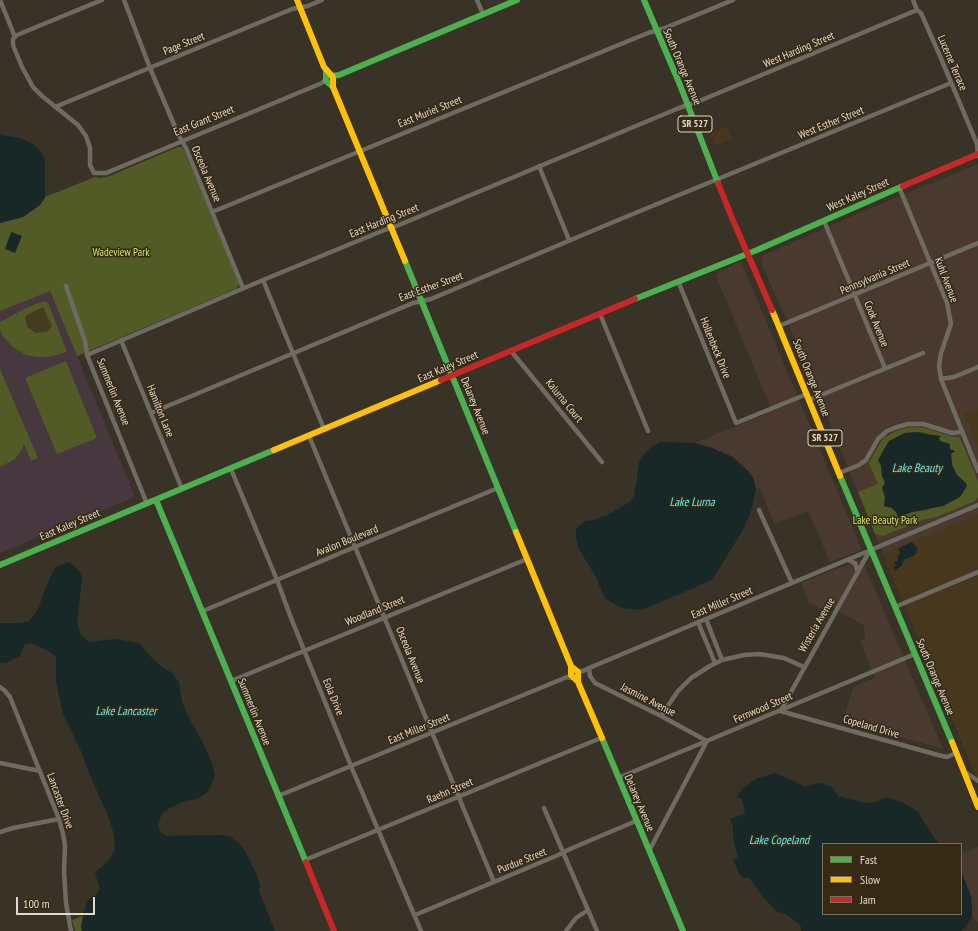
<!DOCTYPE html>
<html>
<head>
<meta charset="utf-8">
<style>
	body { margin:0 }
	#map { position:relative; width:978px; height:931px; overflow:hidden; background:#393226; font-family:"PT Sans Narrow",sans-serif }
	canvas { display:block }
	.legend { position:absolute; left:822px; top:843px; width:140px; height:72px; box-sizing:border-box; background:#362a14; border:1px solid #7a705e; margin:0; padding:5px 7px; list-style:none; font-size:12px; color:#e1d9cc }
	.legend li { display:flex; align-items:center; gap:8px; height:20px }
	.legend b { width:20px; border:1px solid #7a705e }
	.scale { position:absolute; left:16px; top:897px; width:79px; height:18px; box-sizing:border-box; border:2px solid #e1d9cc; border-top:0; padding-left:5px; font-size:12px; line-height:14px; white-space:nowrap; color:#e1d9cc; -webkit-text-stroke:3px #362a14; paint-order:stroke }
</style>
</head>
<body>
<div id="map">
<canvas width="978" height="931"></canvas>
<ul class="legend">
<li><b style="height:5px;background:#4caf50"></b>Fast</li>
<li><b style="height:5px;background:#ffc107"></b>Slow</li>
<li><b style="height:5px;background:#c62828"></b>Jam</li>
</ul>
<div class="scale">100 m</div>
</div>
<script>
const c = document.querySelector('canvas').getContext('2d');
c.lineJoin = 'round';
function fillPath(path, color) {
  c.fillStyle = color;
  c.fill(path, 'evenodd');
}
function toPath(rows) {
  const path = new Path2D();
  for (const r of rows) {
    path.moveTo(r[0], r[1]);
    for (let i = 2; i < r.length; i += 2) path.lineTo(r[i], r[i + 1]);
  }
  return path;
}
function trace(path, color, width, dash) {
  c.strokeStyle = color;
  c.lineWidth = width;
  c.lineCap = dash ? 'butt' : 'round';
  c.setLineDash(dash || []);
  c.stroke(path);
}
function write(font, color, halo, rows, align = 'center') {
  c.font = font + ' "PT Sans Narrow",sans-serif';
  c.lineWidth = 3;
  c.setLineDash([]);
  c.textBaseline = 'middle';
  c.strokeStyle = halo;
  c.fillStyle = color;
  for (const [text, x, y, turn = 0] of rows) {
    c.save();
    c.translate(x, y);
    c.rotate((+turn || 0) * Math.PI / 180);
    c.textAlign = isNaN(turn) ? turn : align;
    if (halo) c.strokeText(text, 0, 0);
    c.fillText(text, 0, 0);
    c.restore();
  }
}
fillPath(toPath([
	[978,164,978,780,883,554,805,362,762,265,762,258,766,254,897,197],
	[741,261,862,550,830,562,808,511,774,524,760,488,756,489,753,477,712,448,695,443,772,411,715,274],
	[862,559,943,749,843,721,853,687,875,678,860,640,865,639,864,626,832,607,828,613,809,603,801,583],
	[978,847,978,922,972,917,971,896,961,871,961,854]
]), '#49392e');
fillPath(toPath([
	[727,126,732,139,715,146,710,134],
	[978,409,978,447,964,414],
	[978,514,978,779,960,733,883,554]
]), '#47381d');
fillPath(toPath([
	[50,290,135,497,0,553,0,311]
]), '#47373f');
fillPath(toPath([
	[178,147,182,147,184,150,239,281,239,285,236,289,77,356,50,291,0,311,0,223,23,217,40,205,45,197,95,177,100,178,107,177],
	[44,301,48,302,67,352,49,357,37,357,26,355,13,347,3,336,0,331,0,322,24,309],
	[66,361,97,438,57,454,25,378],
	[0,369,38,458,31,461,24,444,21,451,15,459,0,467],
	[911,427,925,428,953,437,958,437,960,438,978,481,978,497,975,501,937,517,925,519,883,536,875,534,858,492,878,484,869,463,882,440,885,437,898,430],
	[918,432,940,436,939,438,940,441,950,444,950,449,955,451,951,454,952,465,957,475,961,479,928,510,912,512,898,517,896,512,892,508,884,506,885,497,882,488,885,483,882,476,881,454,889,441,905,433],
	[83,916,81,926,82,931,75,931,72,920]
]), '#525a25');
fillPath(toPath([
	[43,307,52,326,49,330,45,332,36,333,27,327,25,316]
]), '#443c1e');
fillPath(toPath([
	[0,135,21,138,34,145,42,153,45,159,45,197,40,205,23,217,0,223],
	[11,232,22,236,15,253,5,249],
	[918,432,930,435,941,436,939,438,940,441,950,444,950,449,955,451,951,454,952,465,957,475,966,483,967,486,960,497,943,506,912,512,898,517,896,512,892,508,884,506,885,497,882,488,885,483,882,476,881,466,878,460,889,441,905,433],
	[660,442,695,443,712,448,733,457,747,470,753,477,756,489,751,511,743,530,712,580,642,610,622,608,614,604,605,598,602,592,595,575,578,548,576,538,576,528,585,521,594,520,609,514,628,503,634,497,639,463,644,454,653,446],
	[912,542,918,549,915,555,904,560,902,565,895,571,893,567,896,566,894,562,898,561,897,556,900,554,899,548],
	[68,562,73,565,80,572,82,579,77,624,81,635,89,642,115,639,139,643,151,657,163,668,171,672,179,682,182,702,187,714,205,747,212,763,215,775,209,790,204,795,196,799,185,801,170,808,162,813,158,825,159,830,166,836,223,835,229,836,239,843,245,851,257,875,260,885,259,891,275,931,82,931,81,926,86,904,89,899,96,895,100,889,95,873,110,859,115,849,114,835,110,821,87,768,81,751,63,714,56,682,56,657,50,652,31,643,25,644,20,656,6,663,0,663,0,623,20,623,29,621,34,615,39,607,43,594,55,567],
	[776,773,804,786,821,783,832,787,838,796,865,803,876,802,886,797,902,802,918,812,934,838,940,844,823,844,823,914,961,914,961,871,971,896,972,908,972,917,964,929,960,931,801,931,801,927,799,924,787,915,776,911,764,898,749,878,741,877,733,860,738,858,733,837,733,827,730,819,745,814,742,799,736,797,743,788,758,778]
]), '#172827');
trace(toPath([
	[0,0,15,37],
	[102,0,17,35,13,39,13,45,22,67,33,87,42,96,78,125,86,136,90,148,90,165,94,173,106,173,322,83,325,80],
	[124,0,150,68,178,134,186,148,243,288],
	[477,0,483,14],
	[913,0,917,10,921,13,940,56,977,144,978,156],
	[55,107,292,9,308,6,322,0],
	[539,166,569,240],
	[899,187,947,303,951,324,941,353,939,366,941,379,978,471],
	[212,212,616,46,648,33,665,28,733,0],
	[824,221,885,368],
	[263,280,324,429],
	[678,281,736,423,807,394],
	[66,286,85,341,87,355,147,504],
	[600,314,648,431],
	[779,326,978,243],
	[121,340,182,489],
	[511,351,602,462],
	[87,355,263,280,382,231,399,225,679,108,697,102,917,10],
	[941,379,954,377,978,367],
	[809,400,923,353],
	[151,413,413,303,431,299,611,223,951,83],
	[309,436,494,882],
	[231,469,277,580,291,618,351,766,421,931],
	[839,473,859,465,866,460,878,439,887,431,897,427,908,424,923,424,952,433,961,432],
	[759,510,792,583],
	[848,560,855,563,858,572],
	[895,607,978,572],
	[203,611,355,547,498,488],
	[706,619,722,660],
	[698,622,715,663],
	[589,668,590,676,595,683,661,716,707,741],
	[577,671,583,671,589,668,978,505],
	[231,681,527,559],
	[0,687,4,690,10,697,59,819,63,834,65,845,64,871,66,903,71,931],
	[781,710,865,559,870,551],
	[780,711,938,755,947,757,956,753],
	[661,716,678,691,691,678,710,666,722,660,744,655,759,654,784,658,804,667],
	[0,763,40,771],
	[965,772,978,781],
	[618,778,915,654],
	[278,796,567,677,573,678],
	[544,808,597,931],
	[0,832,13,828,59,819],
	[649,851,707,741],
	[305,860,601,738],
	[415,915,556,856,570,849,636,821],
	[566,931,576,918,588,910]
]), '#6f6a62', 4.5);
trace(toPath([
	[644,0,680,85,718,183],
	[326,70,326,81,333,87],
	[331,76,339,75,517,0],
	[405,261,516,532],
	[635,299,757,250,903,186],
	[840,476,952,742],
	[156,500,306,862],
	[0,565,274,450],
	[602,738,683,931]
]), '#4caf50', 6);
trace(toPath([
	[297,0,324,67,333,77,333,87,405,261],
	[772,310,840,476],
	[274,450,441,380],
	[516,532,571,666,578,672,578,682,602,738],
	[571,666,571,675,578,682],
	[952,742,978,807]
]), '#ffc107', 6);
trace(toPath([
	[718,183,732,218,772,310],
	[903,186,978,154],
	[441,380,635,299],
	[306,862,334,931]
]), '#c62828', 6);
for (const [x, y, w] of [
	[695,124,34],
	[825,438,34]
]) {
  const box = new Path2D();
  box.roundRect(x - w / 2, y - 8, w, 16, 3);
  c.fillStyle = '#362a14';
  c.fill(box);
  trace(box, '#e1d9cc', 1);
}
write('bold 10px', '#e1d9cc', null, [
	["SR 527",695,124],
	["SR 527",825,438]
]);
write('11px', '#e1d9cc', '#362a14', [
	["Page Street",184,44,-22],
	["West Harding Street",799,50,-23],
	["Lucerne Terrace",952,63,67],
	["South Orange Avenue",682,67,67],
	["East Muriel Street",430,112,-22],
	["East Grant Street",204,121,-22],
	["West Esther Street",831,123,-22],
	["Osceola Avenue",206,174,67],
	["West Kaley Street",858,195,-24],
	["East Harding Street",384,221,-22],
	["Pennsylvania Street",875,277,-23],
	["Kuhl Avenue",946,280,69],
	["East Esther Street",431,287,-20],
	["Cook Avenue",876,324,68],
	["Hollenbeck Drive",715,348,68],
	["East Kaley Street",448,367,-23],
	["South Orange Avenue",811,378,68],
	["Summerlin Avenue",113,392,68],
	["Kalurna Court",564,401,51],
	["Delaney Avenue",475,406,68],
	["Hamilton Lane",160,411,68],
	["East Kaley Street",70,525,-23],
	["Avalon Boulevard",347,541,-22],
	["East Miller Street",722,603,-23],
	["Woodland Street",375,611,-22],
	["Wisteria Avenue",817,625,-60],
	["Osceola Avenue",410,655,68],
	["South Orange Avenue",935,677,67],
	["Eola Drive",333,697,68],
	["Jasmine Avenue",648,700,27],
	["Fernwood Street",763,708,-23],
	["Summerlin Avenue",254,712,68],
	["Copeland Drive",871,727,16],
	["East Miller Street",419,729,-22],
	["Raehn Street",450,791,-23],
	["Lancaster Drive",60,801,70],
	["Delaney Avenue",639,803,67],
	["Purdue Street",522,861,-22]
]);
write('11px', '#d2e767', '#362a14', [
	["Wadeview Park",121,253],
	["Lake Beauty Park",885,521]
]);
write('italic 12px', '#59edf1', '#362a14', [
	["Lake Beauty",917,469],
	["Lake Lurna",692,503],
	["Lake Lancaster",126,712],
	["Lake Copeland",779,841]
]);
</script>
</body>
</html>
